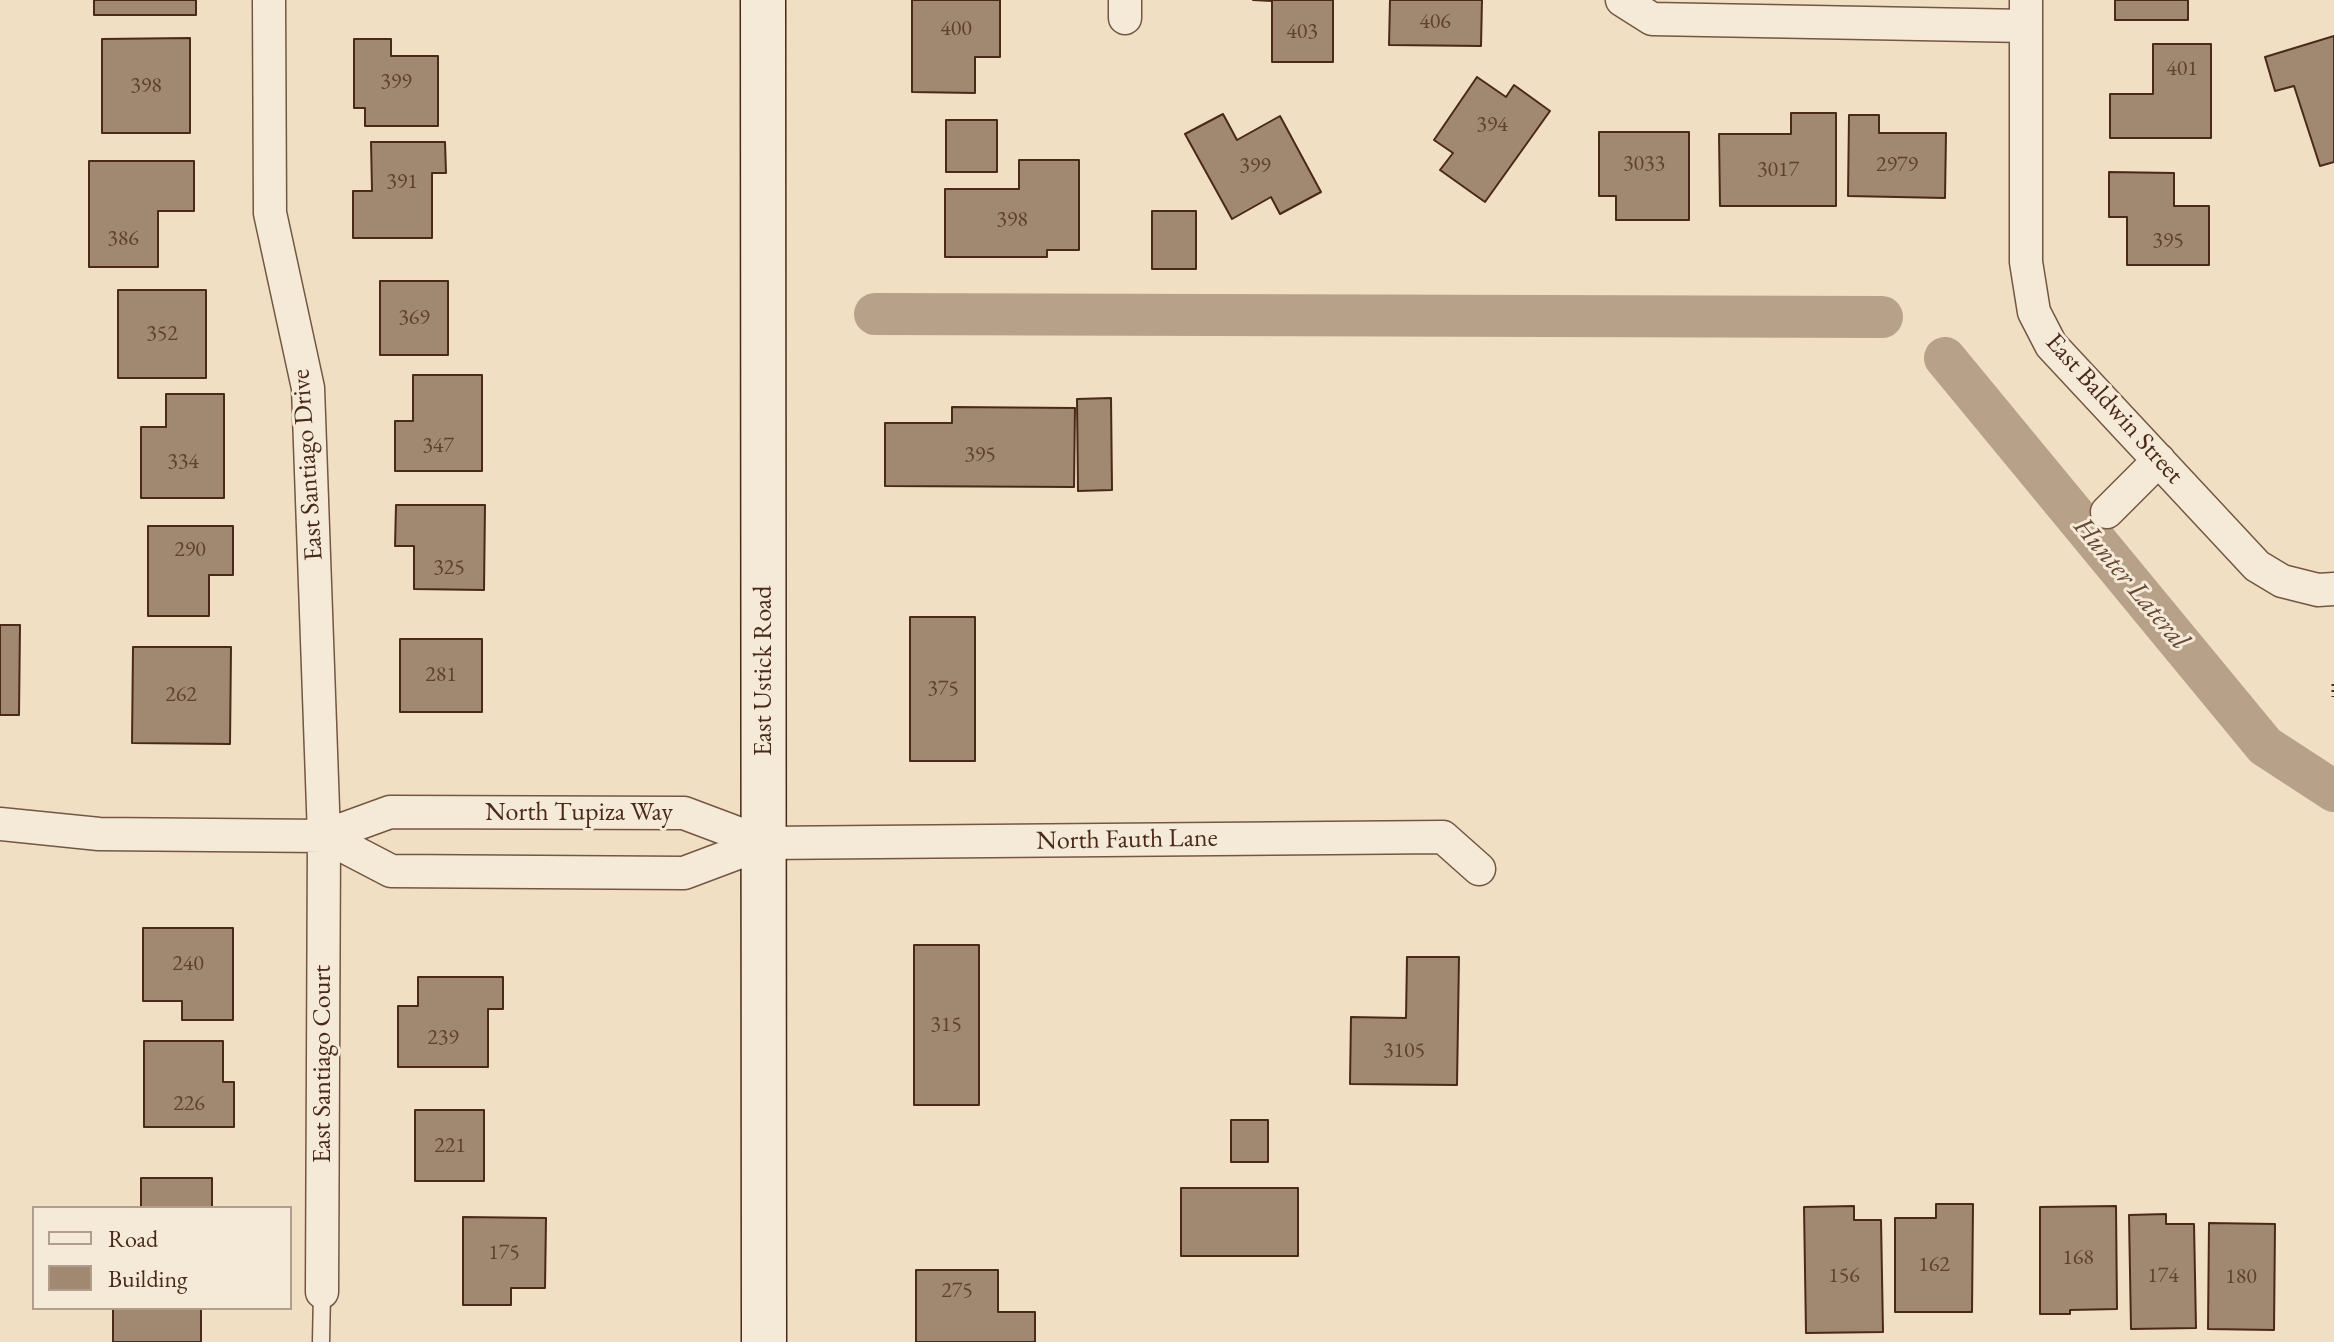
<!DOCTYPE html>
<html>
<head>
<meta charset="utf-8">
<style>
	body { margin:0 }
	#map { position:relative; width:2334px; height:1342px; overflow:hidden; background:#f0dfc3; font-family:"EB Garamond",serif }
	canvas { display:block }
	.legend { position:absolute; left:32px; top:1206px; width:260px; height:104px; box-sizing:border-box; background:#f5ead8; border:2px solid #b19d8b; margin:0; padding:10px 14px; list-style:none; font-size:24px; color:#4a2918 }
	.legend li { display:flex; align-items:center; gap:16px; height:40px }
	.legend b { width:40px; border:2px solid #b19d8b }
</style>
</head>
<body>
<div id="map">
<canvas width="2334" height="1342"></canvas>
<ul class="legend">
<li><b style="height:10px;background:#f5ead8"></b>Road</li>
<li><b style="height:22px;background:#a08871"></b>Building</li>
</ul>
</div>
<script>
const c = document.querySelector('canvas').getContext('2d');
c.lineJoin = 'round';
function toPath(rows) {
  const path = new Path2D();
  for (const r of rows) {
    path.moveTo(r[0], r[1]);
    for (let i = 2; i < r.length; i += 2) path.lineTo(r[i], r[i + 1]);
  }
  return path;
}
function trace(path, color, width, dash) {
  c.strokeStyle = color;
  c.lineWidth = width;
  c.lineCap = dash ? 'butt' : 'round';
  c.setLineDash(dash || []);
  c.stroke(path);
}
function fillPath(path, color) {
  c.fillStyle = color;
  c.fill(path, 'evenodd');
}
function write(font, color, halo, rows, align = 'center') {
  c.font = font + ' "EB Garamond",serif';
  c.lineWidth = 6;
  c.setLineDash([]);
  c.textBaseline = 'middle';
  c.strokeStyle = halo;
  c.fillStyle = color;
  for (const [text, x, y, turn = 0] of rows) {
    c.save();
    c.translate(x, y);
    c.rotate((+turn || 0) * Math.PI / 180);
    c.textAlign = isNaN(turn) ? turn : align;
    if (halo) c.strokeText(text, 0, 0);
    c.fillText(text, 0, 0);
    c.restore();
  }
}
trace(toPath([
	[875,314,1882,317],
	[1945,358,2265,746,2334,791]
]), '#b8a189', 42);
const building = toPath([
	[94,0,196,0,196,15,94,15,94,0],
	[912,0,1000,0,1000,57,975,57,975,93,912,92,912,0],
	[1333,0,1333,62,1272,62,1272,1,1253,0,1333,0],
	[1390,0,1482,0,1481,46,1389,45,1390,0],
	[2115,0,2188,0,2188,20,2115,20,2115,0],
	[2334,36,2334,162,2320,166,2294,86,2275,91,2265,57,2334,36],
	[190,38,190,133,102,133,102,39,190,38],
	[354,39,391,39,391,56,438,56,438,126,365,126,365,108,354,108,354,39],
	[2153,44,2211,44,2211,138,2110,138,2110,94,2153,94,2153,44],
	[1477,77,1506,97,1514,85,1550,111,1485,202,1440,170,1453,153,1434,140,1477,77],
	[1791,113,1836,113,1836,206,1720,206,1719,134,1791,134,1791,113],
	[1223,114,1237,140,1280,116,1321,192,1280,214,1271,197,1232,219,1185,134,1223,114],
	[1849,115,1879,115,1879,133,1946,133,1945,198,1848,196,1849,115],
	[946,120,997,120,997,172,946,172,946,120],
	[1599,132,1689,132,1689,220,1616,220,1616,196,1599,196,1599,132],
	[371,142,445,142,446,173,432,173,432,238,353,238,353,191,372,191,371,142],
	[1019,160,1079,160,1079,250,1047,250,1047,257,945,257,945,189,1019,189,1019,160],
	[89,161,194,161,194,211,158,211,158,267,89,267,89,161],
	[2109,172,2174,173,2174,206,2209,206,2209,265,2127,265,2127,217,2109,217,2109,172],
	[1152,211,1196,211,1196,269,1152,269,1152,211],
	[380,281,448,281,448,355,380,355,380,281],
	[118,290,206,290,206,378,118,378,118,290],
	[413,375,482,375,482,471,395,471,395,421,413,421,413,375],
	[166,394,224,394,224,498,141,498,141,427,166,427,166,394],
	[1111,398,1112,490,1078,491,1077,399,1111,398],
	[952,407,1075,408,1074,487,885,486,885,423,952,423,952,407],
	[396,505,485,505,484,590,414,589,414,546,395,546,396,505],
	[148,526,233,526,233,575,209,575,209,616,148,616,148,526],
	[910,617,975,617,975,761,910,761,910,617],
	[0,625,20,625,19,715,0,715,0,625],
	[400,639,482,639,482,712,400,712,400,639],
	[133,647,231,647,230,744,132,743,133,647],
	[143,928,233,928,233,1020,182,1020,182,1001,143,1001,143,928],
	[914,945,979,945,979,1105,914,1105,914,945],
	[1407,957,1459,957,1457,1085,1350,1084,1351,1017,1406,1018,1407,957],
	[418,977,503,977,503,1009,488,1009,488,1067,398,1067,398,1006,418,1006,418,977],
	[144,1041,223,1041,223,1082,234,1082,234,1127,144,1127,144,1041],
	[415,1110,484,1110,484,1181,415,1181,415,1110],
	[1231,1120,1268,1120,1268,1162,1231,1162,1231,1120],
	[141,1178,212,1178,212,1208,141,1208,141,1178],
	[1181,1188,1298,1188,1298,1256,1181,1256,1181,1188],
	[1936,1204,1973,1204,1972,1312,1895,1312,1895,1218,1936,1218,1936,1204],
	[1854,1206,1854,1220,1881,1220,1883,1332,1806,1333,1804,1207,1854,1206],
	[2116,1206,2117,1309,2070,1310,2070,1314,2040,1314,2040,1207,2116,1206],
	[2166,1214,2166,1224,2194,1224,2196,1328,2131,1329,2129,1215,2166,1214],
	[463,1217,546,1218,545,1288,511,1288,511,1305,463,1305,463,1217],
	[2209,1223,2275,1224,2274,1330,2208,1329,2209,1223],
	[916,1270,998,1270,998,1312,1035,1312,1035,1342,916,1342,916,1270],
	[113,1308,201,1308,201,1342,113,1342,113,1308]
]);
fillPath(building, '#a08871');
trace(building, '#4a2918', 2);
const service = toPath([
	[321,1342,322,1292]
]);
const minor = toPath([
	[269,0,270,213,308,388,324,836,322,1292],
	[1125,0,1125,18],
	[1622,0,1652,19,2026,26],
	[2026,0,2026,262,2034,312,2051,345,2257,566,2282,581,2318,590,2334,589],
	[2107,512,2159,460],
	[0,824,99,834,324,836],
	[764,843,684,873,391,871,324,836,390,812,684,813,764,843,1443,837,1479,869]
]);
const secondary = toPath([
	[763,0,764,1342]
]);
trace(service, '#745643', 19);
trace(minor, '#745643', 35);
trace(secondary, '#4a2918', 47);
trace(toPath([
	[2334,684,2334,697]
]), '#4a2918', 5, [2, 4]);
trace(service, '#f5ead8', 16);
trace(minor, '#f5ead8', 32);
trace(secondary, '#f5ead8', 44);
write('22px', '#60412e', null, [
	["406",1435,22],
	["400",956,29],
	["403",1302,32],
	["401",2182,69],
	["399",396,82],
	["398",146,86],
	["394",1492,125],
	["3033",1644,164],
	["2979",1897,165],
	["399",1255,166],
	["3017",1778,170],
	["391",402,182],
	["398",1012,220],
	["386",123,239],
	["395",2168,241],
	["369",414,318],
	["352",162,334],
	["347",438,446],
	["395",980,455],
	["334",183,462],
	["290",190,550],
	["325",449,568],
	["281",441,675],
	["375",943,689],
	["262",181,695],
	["240",188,964],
	["315",946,1025],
	["239",443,1038],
	["3105",1404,1051],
	["226",189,1104],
	["221",450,1146],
	["175",504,1253],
	["168",2078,1258],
	["162",1934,1265],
	["156",1844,1276],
	["174",2163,1276],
	["180",2241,1277],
	["275",957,1291]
]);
write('26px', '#4a2918', '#f5ead8', [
	["East Baldwin Street",2114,409,48],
	["East Santiago Drive",308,465,-94],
	["East Ustick Road",764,671,-90],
	["North Tupiza Way",579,813],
	["North Fauth Lane",1127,840,-1],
	["East Santiago Court",323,1064,-90]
]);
write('italic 28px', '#664734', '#f5ead8', [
	["Hunter Lateral",2131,584,50]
]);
</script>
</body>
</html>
